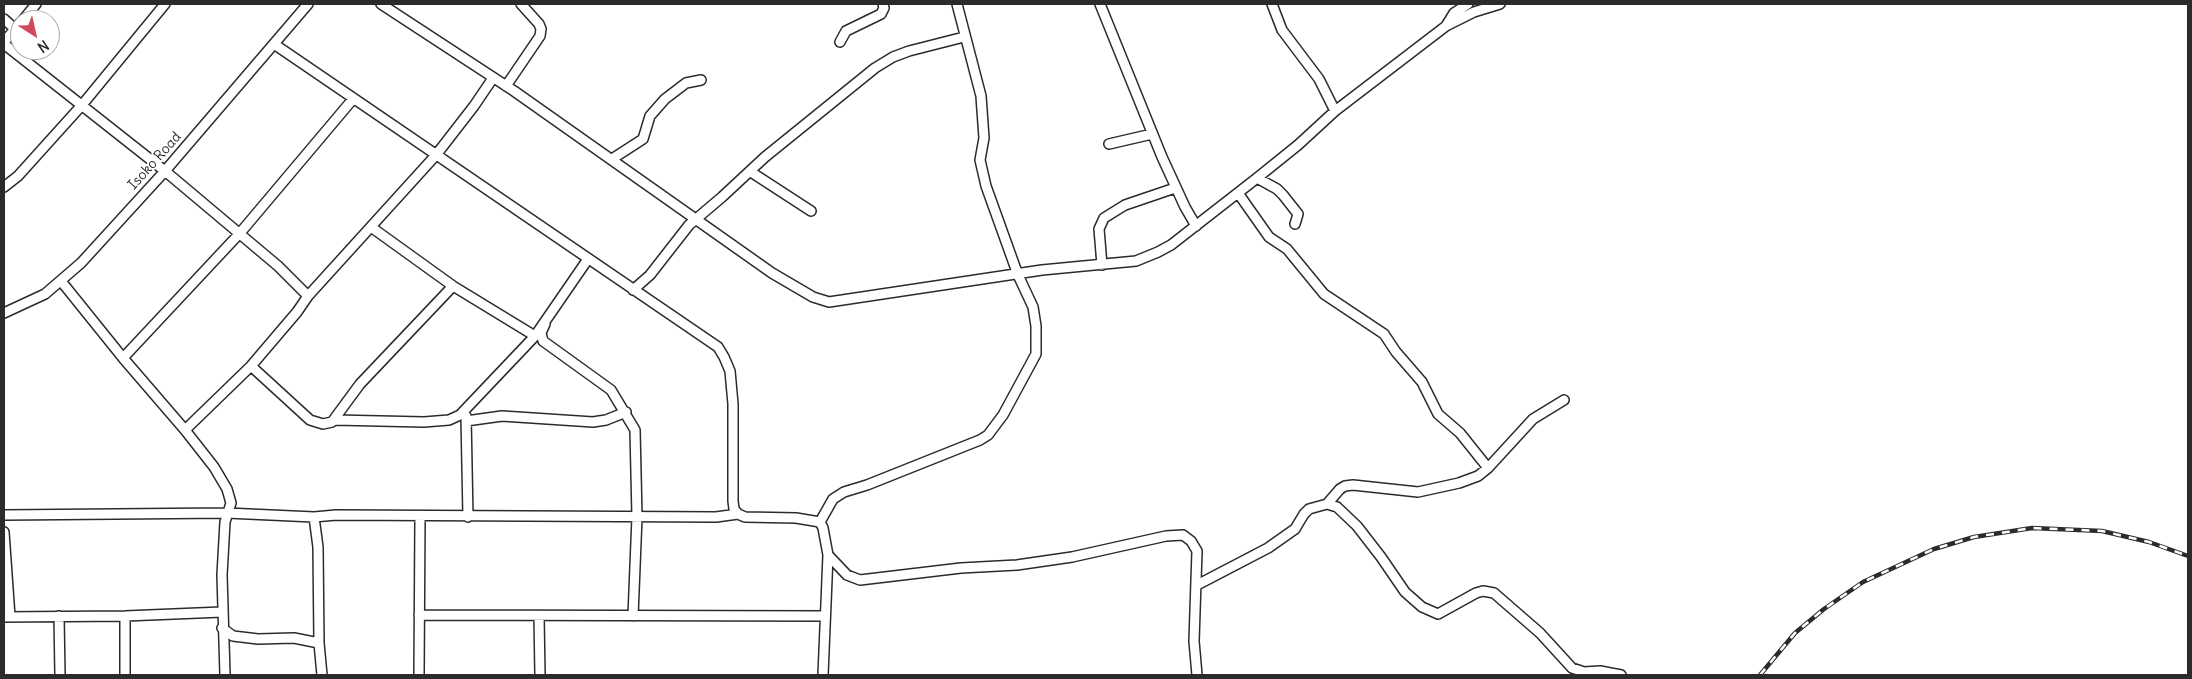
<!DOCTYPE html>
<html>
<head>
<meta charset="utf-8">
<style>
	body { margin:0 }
	#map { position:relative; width:2192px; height:679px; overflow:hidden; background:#fff; font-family:Delius,sans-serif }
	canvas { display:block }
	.frame { position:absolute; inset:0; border:5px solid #2b2b2b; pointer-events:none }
	.north { position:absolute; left:10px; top:10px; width:50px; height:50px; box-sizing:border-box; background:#fff; border:1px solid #aaa; border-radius:50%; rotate:145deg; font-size:14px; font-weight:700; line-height:20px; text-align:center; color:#2b2b2b }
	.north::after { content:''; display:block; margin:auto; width:18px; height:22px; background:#d1495b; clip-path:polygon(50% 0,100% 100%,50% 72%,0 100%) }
</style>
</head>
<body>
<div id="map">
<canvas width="2192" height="679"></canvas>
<div class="frame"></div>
<div class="north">N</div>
</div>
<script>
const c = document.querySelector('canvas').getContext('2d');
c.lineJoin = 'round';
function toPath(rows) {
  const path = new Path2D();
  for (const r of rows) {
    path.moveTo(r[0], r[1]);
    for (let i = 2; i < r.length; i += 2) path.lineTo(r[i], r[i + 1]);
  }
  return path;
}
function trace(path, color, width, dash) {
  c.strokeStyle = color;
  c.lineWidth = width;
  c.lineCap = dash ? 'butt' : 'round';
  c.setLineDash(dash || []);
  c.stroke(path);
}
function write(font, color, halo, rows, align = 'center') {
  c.font = font + ' Delius,sans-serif';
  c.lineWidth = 4;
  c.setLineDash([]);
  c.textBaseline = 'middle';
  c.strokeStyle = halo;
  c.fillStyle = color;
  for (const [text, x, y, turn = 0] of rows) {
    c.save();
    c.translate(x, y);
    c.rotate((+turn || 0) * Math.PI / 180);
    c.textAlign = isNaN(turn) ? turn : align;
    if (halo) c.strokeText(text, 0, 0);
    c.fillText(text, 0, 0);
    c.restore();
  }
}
const minor = toPath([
	[381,4,514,91,772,273,813,297,829,302,1042,270,1136,261,1158,252,1171,245,1257,178,1298,145,1335,111,1446,26,1474,12,1500,4],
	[1100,4,1162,157,1185,207,1196,226],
	[1272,4,1282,30,1319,79,1335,111],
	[4,19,15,29],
	[23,20,36,4],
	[1446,26,1454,13,1468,4],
	[4,42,20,23],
	[840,42,846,31,881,14,884,8,883,4],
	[4,44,165,171,278,266,308,296],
	[274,44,718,347,724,357,730,371,733,404,733,501,734,509,738,514,745,517,796,518,820,522,823,528,828,555,847,575,860,580,961,568,1017,565,1072,557,1166,536,1183,535,1191,541,1197,551,1194,641,1197,675],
	[506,86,540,36,541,29,539,24,521,4],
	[1109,144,1152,134],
	[612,159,643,139,650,116,665,99,686,83,701,80],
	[751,172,811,211],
	[1257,178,1277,189,1283,195,1298,214,1295,224],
	[4,187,18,176,82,105,165,4],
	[1238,193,1269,237,1287,249,1324,294,1384,334,1396,352,1422,382,1438,414,1460,433,1488,468],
	[371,227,453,286,535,336],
	[1102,265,1099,229,1104,218,1125,205,1175,188],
	[61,281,123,358,185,430,214,467,227,489,231,503,225,522,222,575,225,675],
	[633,290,650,275,689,225,722,197,765,157,875,68,893,57,909,51,964,37],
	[4,313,45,294,81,263,165,171,308,4],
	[545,324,541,333,543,341,611,390,635,430,637,517,633,616],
	[123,358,240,233,353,99],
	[251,366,310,420,323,424,332,422,360,384,453,286],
	[466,416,468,517],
	[335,420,424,422,449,420,460,415,535,336,588,259],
	[466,421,502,416,593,422,606,420,626,412],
	[185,430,251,366,297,312,308,296,436,155,474,106,493,78],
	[1327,504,1340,489,1345,486,1353,485,1418,492,1459,483,1478,476,1488,468,1533,419,1564,400],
	[4,515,227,513,314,517,336,515,716,517,738,514],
	[314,517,318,547,319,643,322,675],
	[820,522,833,499,844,492,867,485,980,440,988,435,1003,415,1036,354,1036,326,1033,307,1018,275,986,186,980,160,984,138,981,96,957,4],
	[4,532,10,617],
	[1197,585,1268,548,1295,529,1304,514,1309,509,1327,504,1337,507,1357,526,1381,557,1405,592,1422,607,1438,614,1476,593,1483,591,1494,593,1540,633,1572,668,1584,672,1600,671,1621,675],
	[419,615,824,616],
	[59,616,60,675],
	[125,616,125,675],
	[539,616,540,675],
	[4,617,125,616,222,612],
	[222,628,233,636,258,639,294,638,319,643],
	[419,675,420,517],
	[823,675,828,555]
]);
trace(minor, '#2b2b2b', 12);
trace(minor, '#fff', 9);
const rail = toPath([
	[1760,675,1795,633,1824,609,1863,582,1934,549,1974,537,2032,528,2102,531,2149,542,2188,556]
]);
trace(rail, '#2b2b2b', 4.5);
trace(rail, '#fff', 2.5, [8]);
write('14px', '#2b2b2b', '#fff', [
	["Isoko Road",155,161,-48]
]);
</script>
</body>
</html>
